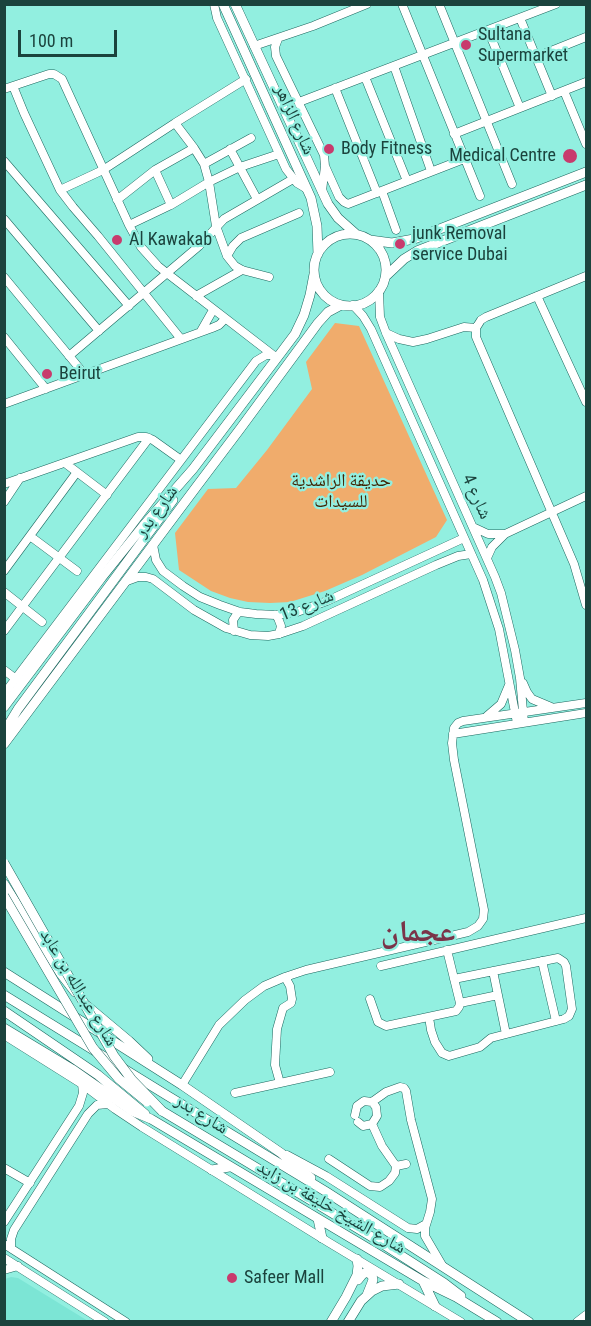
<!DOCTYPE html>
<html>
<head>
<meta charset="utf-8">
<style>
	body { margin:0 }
	#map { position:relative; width:591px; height:1326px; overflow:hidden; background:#92efe0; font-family:"Roboto Condensed",sans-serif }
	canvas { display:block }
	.frame { position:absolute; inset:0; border:6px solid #1b433d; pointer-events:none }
	.scale { position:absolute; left:18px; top:30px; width:99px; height:27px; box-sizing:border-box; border:3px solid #1b433d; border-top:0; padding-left:8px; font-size:18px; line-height:21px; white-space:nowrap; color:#1b433d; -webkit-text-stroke:4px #92efe0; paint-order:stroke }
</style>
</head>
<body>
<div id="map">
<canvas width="591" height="1326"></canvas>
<div class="frame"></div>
<div class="scale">100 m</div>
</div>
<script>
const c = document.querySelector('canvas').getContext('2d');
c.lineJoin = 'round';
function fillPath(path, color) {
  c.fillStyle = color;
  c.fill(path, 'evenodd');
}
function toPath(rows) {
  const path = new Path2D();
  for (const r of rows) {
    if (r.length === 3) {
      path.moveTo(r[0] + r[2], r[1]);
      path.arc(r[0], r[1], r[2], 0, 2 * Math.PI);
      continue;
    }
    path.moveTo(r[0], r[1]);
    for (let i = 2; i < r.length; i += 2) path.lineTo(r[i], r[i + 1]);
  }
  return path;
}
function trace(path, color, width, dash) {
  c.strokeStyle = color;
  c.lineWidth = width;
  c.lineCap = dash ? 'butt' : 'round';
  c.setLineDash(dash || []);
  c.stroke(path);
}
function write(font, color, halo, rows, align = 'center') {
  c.font = font + ' "Roboto Condensed","Noto Naskh Arabic",sans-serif';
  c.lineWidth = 4.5;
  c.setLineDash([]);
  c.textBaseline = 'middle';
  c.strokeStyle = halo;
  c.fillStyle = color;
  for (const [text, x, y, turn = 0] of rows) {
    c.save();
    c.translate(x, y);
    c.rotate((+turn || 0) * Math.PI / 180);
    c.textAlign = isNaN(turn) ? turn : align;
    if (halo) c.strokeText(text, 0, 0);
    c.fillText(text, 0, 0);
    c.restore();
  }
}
fillPath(toPath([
	[11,1277,18,1278,88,1321,5,1321,5,1279]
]), '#7ce5d5');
fillPath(toPath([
	[335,323,359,326,447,520,436,537,362,575,325,591,290,602,270,603,248,602,230,598,211,591,179,570,175,533,208,489,236,488,267,450,312,389,306,362]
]), '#f0ac6c');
const minor = toPath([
	[214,4,217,18,286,169,297,183,307,189],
	[402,4,480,196],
	[439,4,512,184],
	[520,18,552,96],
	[488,30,520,108],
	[278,39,275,47,276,56,324,155,325,166,322,191],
	[254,46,313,26,367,4],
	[536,57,586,37],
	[394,66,431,171],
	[365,77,407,181],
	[13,86,24,113,60,190,73,207,98,236,181,339],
	[335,88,377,193],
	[4,89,49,74,54,74,62,79,129,225,141,247,158,266,168,274,273,355],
	[564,91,586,144],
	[299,102,556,4],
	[175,123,194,148,204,164,209,182,216,226,227,256,235,266,242,270,269,277],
	[454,134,586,82],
	[230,149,257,199],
	[4,161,129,306],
	[204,164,251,138],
	[325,166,339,197,344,202,348,204,464,159],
	[155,170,171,205],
	[60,190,103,170,175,123,246,79],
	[382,191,396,230],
	[117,200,155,170,194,148],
	[4,219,99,331],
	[129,225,171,205,209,182,240,167,279,154],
	[227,256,233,246,241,238,299,213],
	[4,277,85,375],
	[379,291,380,317,386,333,495,577,501,593,515,650,520,678,524,722],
	[196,296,242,270],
	[537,296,586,402],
	[353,305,363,316,371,329,483,580,499,629,517,723],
	[476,328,476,337,574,564,586,605],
	[476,328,481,320,486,317,586,276],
	[201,331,213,310],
	[386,333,399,339,413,342,427,339,464,327,476,328],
	[4,337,46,389],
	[69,356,199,246,224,219,293,179],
	[4,404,212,328,219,325,225,319],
	[65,463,107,495],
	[4,484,138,437,146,437,153,440,181,460],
	[4,502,20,478],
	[473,527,488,534,505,534,586,496],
	[30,536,77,571],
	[153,545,156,560,163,571,183,586,200,597,220,605,240,612,256,614,275,615,297,612,327,601,464,538],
	[487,558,492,547,504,535],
	[4,571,77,472],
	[127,581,138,577,146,577,153,579,194,610,226,628,250,635,268,636,279,634,303,626,436,565,458,556,471,554],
	[4,592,42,622],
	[275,615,278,618,281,626,279,634],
	[4,631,149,438],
	[234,631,233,620,237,614,240,612],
	[4,670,16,679],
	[523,683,527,692,532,699,551,707],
	[4,694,256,361,266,355,273,355],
	[487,716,501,704,509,685],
	[453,734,586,713],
	[542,961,556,1021],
	[381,966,586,918],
	[493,971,506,1034],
	[370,999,378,1022,386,1026,456,1011,459,1007,460,1003,447,950],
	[460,1003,498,995],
	[429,1017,431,1030,435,1042,442,1053,449,1056,480,1047,491,1038,564,1019,569,1016,572,1009,566,966,564,962,558,958,454,979],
	[4,1035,82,1084,115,1109,142,1127,328,1242,461,1322],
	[280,1083,275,1065,277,1029,283,1008,291,1003,292,999,290,986,285,977],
	[182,1085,219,1025,245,1000,264,986,285,977,306,970,468,932,478,926,483,919,484,910,454,760,452,743,454,728,458,723,463,721,586,703],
	[235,1093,330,1072],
	[372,1102,386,1092,400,1087,404,1088,406,1091,411,1120,432,1199,430,1212,425,1228,425,1236,442,1265],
	[355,1115,357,1106,364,1101,372,1102,376,1107,377,1116,372,1124,363,1126,358,1122],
	[287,1155,326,1176,408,1228,417,1229,426,1224],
	[329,1159,370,1186,380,1187,389,1181,395,1173,396,1166,382,1146,372,1124],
	[396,1166,406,1164],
	[4,1168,30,1183],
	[4,1222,79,1106,83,1093,82,1084],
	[4,1244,126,1322],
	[11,1248,11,1239,14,1230,88,1114,97,1105,108,1104],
	[4,1258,105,1322],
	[4,1270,18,1266],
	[577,1322,586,1315]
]);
const major = toPath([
	[223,4,311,198,317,226,318,254],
	[235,4,328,204,338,218,356,234],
	[350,270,36],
	[370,240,392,243,414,239,586,172],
	[386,276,404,259,417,251,586,185],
	[4,707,102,577,143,526,193,469,283,350,295,334,304,315,310,295,314,274],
	[4,732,18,709,173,500],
	[4,744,197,486,240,429,318,323,328,312,341,305],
	[4,884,61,974,75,992],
	[4,972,182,1085,281,1153,311,1178],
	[4,995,168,1096,325,1191,529,1322],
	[86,1005,129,1041,148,1059],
	[4,1011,98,1075,145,1114],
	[4,1028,72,1069,132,1111,151,1119,423,1281,456,1297,497,1322],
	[162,1111,372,1237,444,1283,461,1296],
	[212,1170,229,1167],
	[318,1219,322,1238],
	[358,1280,362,1275,366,1272,372,1275,373,1280,367,1295],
	[423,1281,435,1306],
	[331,1322,346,1297,357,1275,358,1266,357,1259],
	[348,1322,361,1301,372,1291,382,1286,399,1284]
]);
trace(minor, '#1d685f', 9);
trace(major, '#1d685f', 10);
trace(minor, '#fff', 8);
trace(major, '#fff', 9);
const majorBridge = toPath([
	[4,863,114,1056,132,1080,162,1111],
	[4,896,93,1048,119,1079,147,1102]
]);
trace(majorBridge, '#1d685f', 10, []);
trace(majorBridge, '#fff', 9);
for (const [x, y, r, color] of [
	[466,45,6,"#c83b6d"],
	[329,149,6,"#c83b6d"],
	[570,156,8,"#c83b6d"],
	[117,240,6,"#c83b6d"],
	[400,244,6,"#c83b6d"],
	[47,374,6,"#c83b6d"],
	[232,1278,6,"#c83b6d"]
]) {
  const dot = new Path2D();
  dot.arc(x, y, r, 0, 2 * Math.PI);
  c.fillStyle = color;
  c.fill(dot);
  trace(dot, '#92efe0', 2);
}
write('18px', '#1b433d', '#92efe0', [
	["Sultana",478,35],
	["Supermarket",478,56],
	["Body Fitness",341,149],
	["Medical Centre",556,156,"right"],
	["junk Removal",412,234],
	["service Dubai",412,255],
	["Al Kawakab",129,240],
	["Beirut",59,374],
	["Safeer Mall",244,1278]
], 'left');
write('18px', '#1b433d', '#92efe0', [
	["شارع الزاهر",294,120,66],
	["شارع 4",476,497,66],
	["شارع بدر",157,512,-54],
	["شارع 13",307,606,-22],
	["شارع عبدالله بن عابد",78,988,59],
	["شارع بدر",201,1115,32],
	["شارع الشيخ خليفة بن زايد",331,1208,30]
]);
write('18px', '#412303', '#92efe0', [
	["حديقة الراشدية",341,481],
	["للسيدات",341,502]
]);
write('bold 30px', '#7a3449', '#92efe0', [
	["عجمان",418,933]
]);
</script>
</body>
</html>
